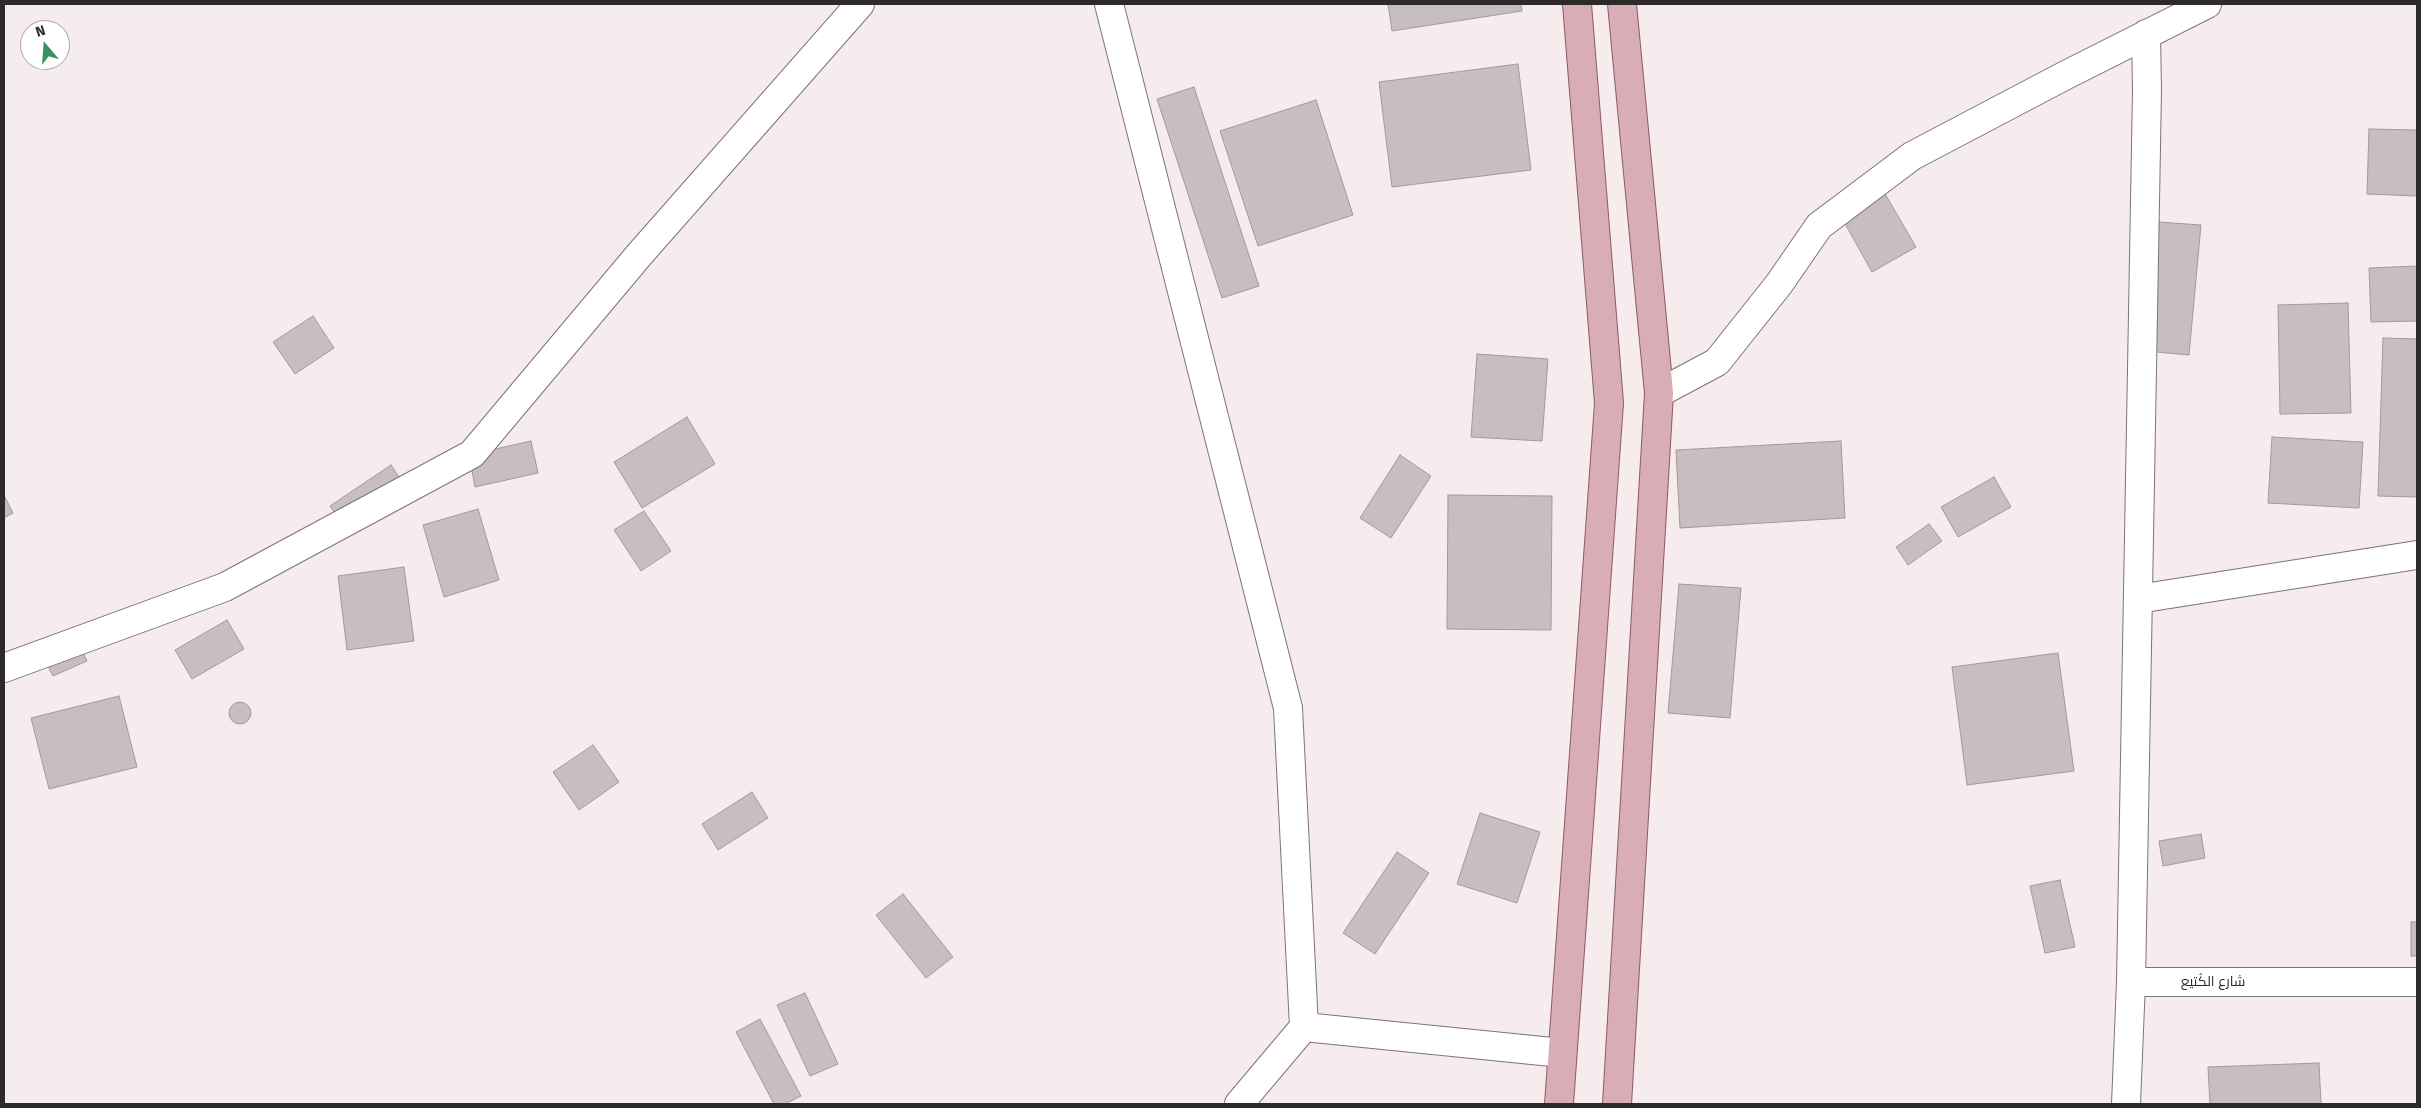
<!DOCTYPE html>
<html>
<head>
<meta charset="utf-8">
<style>
	body { margin:0 }
	#map { position:relative; width:2421px; height:1108px; overflow:hidden; background:#f6eced; font-family:"Fira Sans",sans-serif }
	canvas { display:block }
	.frame { position:absolute; inset:0; border:5px solid #2e2a2b; pointer-events:none }
	.north { position:absolute; left:20px; top:20px; width:50px; height:50px; box-sizing:border-box; background:#fff; border:1px solid #abaaaa; border-radius:50%; rotate:342deg; font-size:14px; font-weight:700; line-height:20px; text-align:center; color:#2e2a2b }
	.north::after { content:''; display:block; margin:auto; width:18px; height:22px; background:#3d9063; clip-path:polygon(50% 0,100% 100%,50% 72%,0 100%) }
</style>
</head>
<body>
<div id="map">
<canvas width="2421" height="1108"></canvas>
<div class="frame"></div>
<div class="north">N</div>
</div>
<script>
const c = document.querySelector('canvas').getContext('2d');
c.lineJoin = 'round';
function fillPath(path, color) {
  c.fillStyle = color;
  c.fill(path, 'evenodd');
}
function toPath(rows) {
  const path = new Path2D();
  for (const r of rows) {
    if (r.length === 3) {
      path.moveTo(r[0] + r[2], r[1]);
      path.arc(r[0], r[1], r[2], 0, 2 * Math.PI);
      continue;
    }
    path.moveTo(r[0], r[1]);
    for (let i = 2; i < r.length; i += 2) path.lineTo(r[i], r[i + 1]);
  }
  return path;
}
function trace(path, color, width, dash) {
  c.strokeStyle = color;
  c.lineWidth = width;
  c.lineCap = dash ? 'butt' : 'round';
  c.setLineDash(dash || []);
  c.stroke(path);
}
function write(font, color, halo, rows, align = 'center') {
  c.font = font + ' "Fira Sans",Cairo,sans-serif';
  c.lineWidth = 4;
  c.setLineDash([]);
  c.textBaseline = 'middle';
  c.strokeStyle = halo;
  c.fillStyle = color;
  for (const [text, x, y, turn = 0] of rows) {
    c.save();
    c.translate(x, y);
    c.rotate((+turn || 0) * Math.PI / 180);
    c.textAlign = isNaN(turn) ? turn : align;
    if (halo) c.strokeText(text, 0, 0);
    c.fillText(text, 0, 0);
    c.restore();
  }
}
const building = toPath([
	[1388,4,1521,4,1522,11,1392,31,1388,4],
	[1518,64,1531,170,1392,187,1379,82,1518,64],
	[1194,87,1259,286,1222,298,1157,99,1194,87],
	[1316,100,1353,215,1258,246,1220,131,1316,100],
	[2369,129,2417,130,2417,196,2367,194,2369,129],
	[1877,180,1916,247,1872,272,1834,204,1877,180],
	[2159,222,2201,225,2189,355,2146,351,2159,222],
	[2417,266,2417,321,2371,322,2369,268,2417,266],
	[2348,303,2351,413,2280,414,2278,305,2348,303],
	[313,316,334,348,295,374,273,342,313,316],
	[2383,338,2417,339,2417,497,2378,496,2383,338],
	[1477,354,1548,359,1542,441,1471,437,1477,354],
	[687,417,715,464,642,508,614,462,687,417],
	[2272,437,2363,442,2359,508,2268,503,2272,437],
	[531,441,538,473,475,487,469,455,531,441],
	[1841,441,1845,518,1680,528,1676,450,1841,441],
	[1400,455,1431,476,1391,538,1360,518,1400,455],
	[391,465,409,492,348,532,330,506,391,465],
	[1994,477,2011,507,1958,537,1941,507,1994,477],
	[4,495,13,513,4,518,4,495],
	[1448,495,1552,496,1551,630,1447,629,1448,495],
	[478,509,499,580,444,597,423,525,478,509],
	[644,511,671,551,641,571,614,530,644,511],
	[1929,524,1942,541,1908,565,1896,547,1929,524],
	[404,567,414,641,347,650,338,576,404,567],
	[1679,584,1741,588,1730,718,1668,713,1679,584],
	[227,620,244,649,192,679,175,650,227,620],
	[75,635,87,661,53,676,41,652,75,635],
	[2058,653,2074,771,1967,785,1952,667,2058,653],
	[119,696,137,767,49,789,31,718,119,696],
	[240,713,11],
	[593,745,619,782,579,810,553,772,593,745],
	[752,792,768,818,718,850,702,824,752,792],
	[1480,813,1540,832,1517,903,1457,884,1480,813],
	[2201,834,2205,858,2163,866,2159,841,2201,834],
	[1397,852,1429,873,1375,954,1343,933,1397,852],
	[2060,880,2075,947,2045,953,2030,886,2060,880],
	[903,894,953,957,926,978,876,915,903,894],
	[2411,922,2417,922,2417,956,2411,956,2411,922],
	[805,993,838,1064,810,1076,777,1005,805,993],
	[760,1019,801,1096,785,1104,774,1104,736,1032,760,1019],
	[2319,1063,2321,1104,2210,1104,2208,1067,2319,1063]
]);
fillPath(building, '#c8bdbf');
trace(building, '#a3999b', 1);
const minor = toPath([
	[1109,4,1288,708,1304,1027,1562,1053],
	[1659,393,1717,362,1779,284,1819,226,1912,156,2066,75,2207,4],
	[2138,599,2417,555],
	[4,668,225,587,472,454,639,255,860,4],
	[2131,982,2147,90,2146,34],
	[1239,1104,1304,1027],
	[2126,1104,2131,982,2417,982]
]);
const major = toPath([
	[1559,1104,1609,403,1577,4],
	[1617,1104,1659,393,1622,4]
]);
trace(minor, '#7d7375', 30);
trace(major, '#8d5b66', 30);
trace(minor, '#fff', 28);
trace(major, '#d9adb6', 28);
write('14px', '#2e2a2b', '#fff', [
	["شارع الكُتيع",2213,982]
]);
</script>
</body>
</html>
